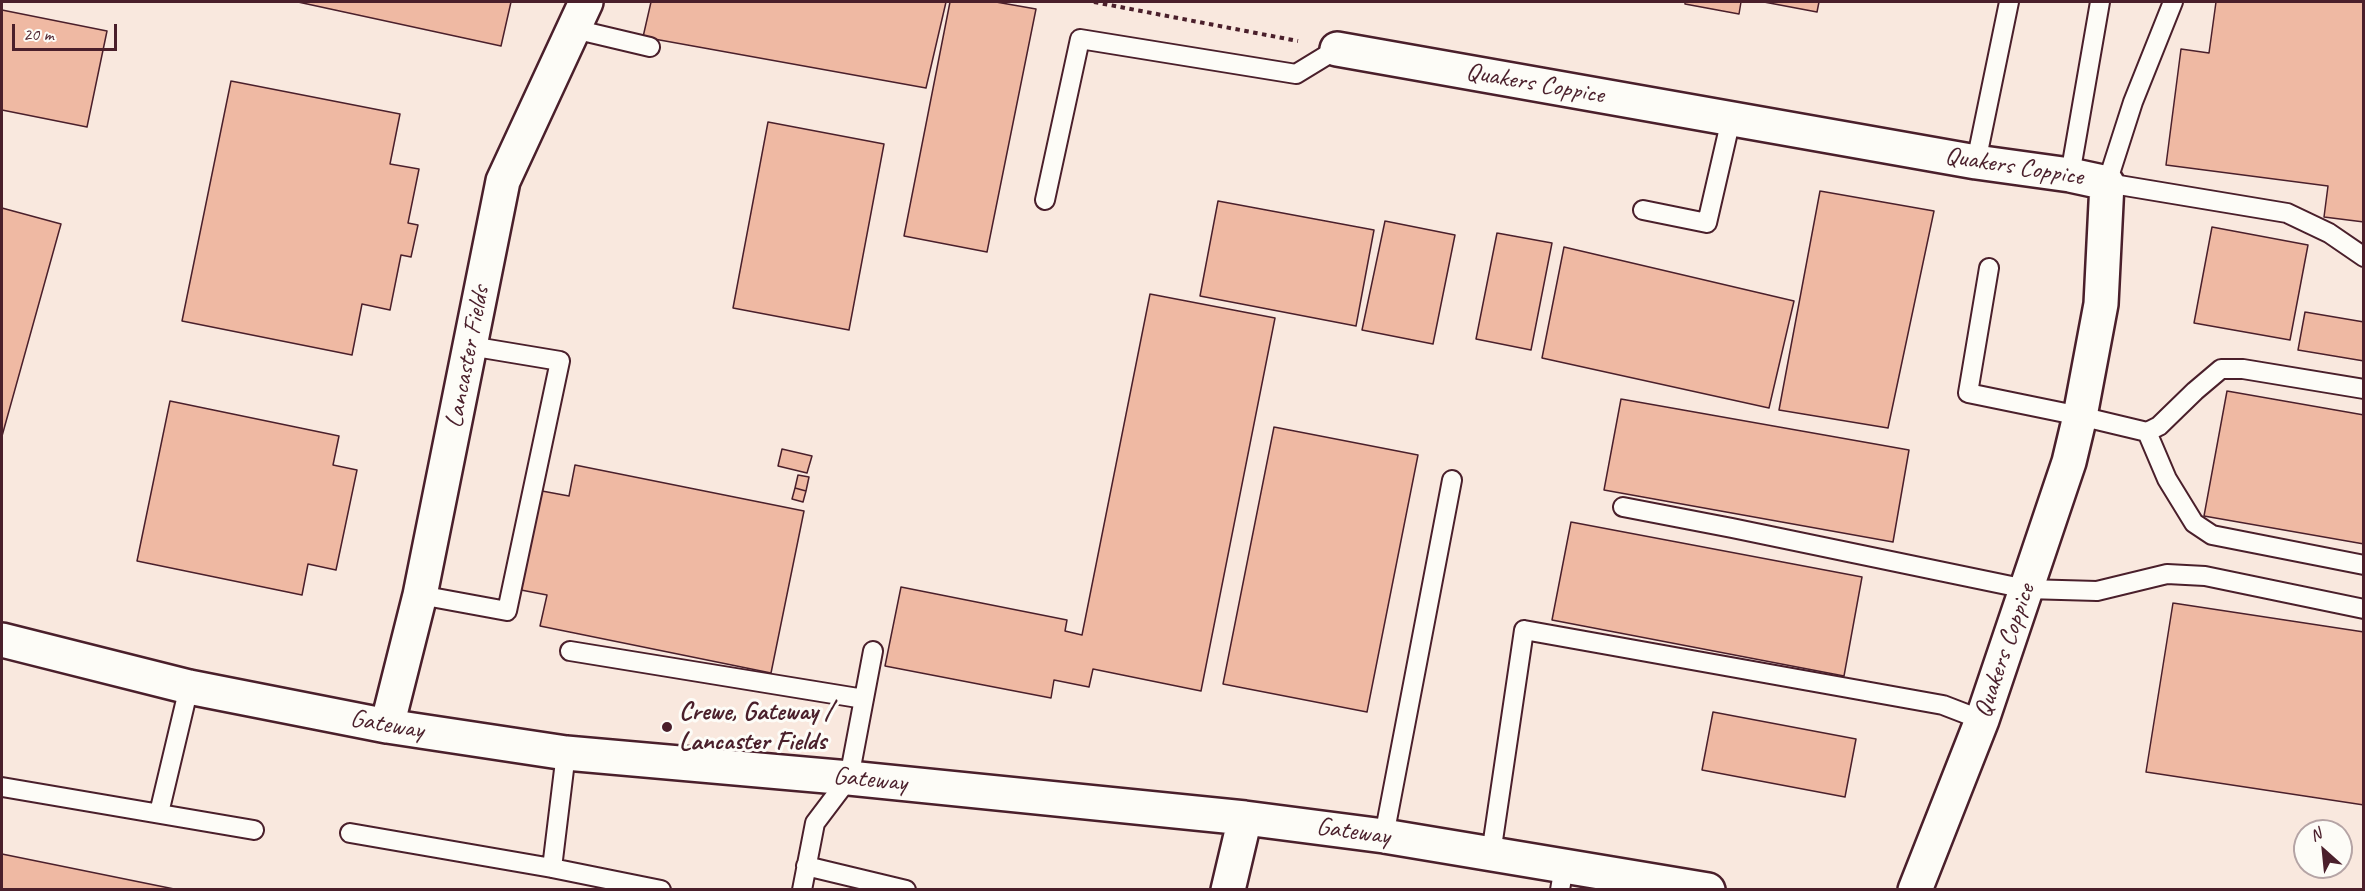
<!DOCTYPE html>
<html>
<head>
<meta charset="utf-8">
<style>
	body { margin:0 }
	#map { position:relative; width:2365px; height:891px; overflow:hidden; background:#fdfcf7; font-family:Caveat,sans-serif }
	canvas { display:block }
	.frame { position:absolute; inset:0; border:3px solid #4a1f2b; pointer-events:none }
	.north { position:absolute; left:2293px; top:819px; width:60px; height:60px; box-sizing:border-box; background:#fdfcf7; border:2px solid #b5a4a5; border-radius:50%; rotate:333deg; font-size:16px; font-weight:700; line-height:24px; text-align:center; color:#4a1f2b }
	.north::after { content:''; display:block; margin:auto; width:21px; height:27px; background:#4a1f2b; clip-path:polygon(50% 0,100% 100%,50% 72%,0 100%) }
	.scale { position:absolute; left:12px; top:24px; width:105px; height:27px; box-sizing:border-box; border:3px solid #4a1f2b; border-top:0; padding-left:8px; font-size:18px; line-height:21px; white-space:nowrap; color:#4a1f2b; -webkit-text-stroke:4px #fdfcf7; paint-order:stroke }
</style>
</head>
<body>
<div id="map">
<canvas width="2365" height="891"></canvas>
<div class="frame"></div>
<div class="north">N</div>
<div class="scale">20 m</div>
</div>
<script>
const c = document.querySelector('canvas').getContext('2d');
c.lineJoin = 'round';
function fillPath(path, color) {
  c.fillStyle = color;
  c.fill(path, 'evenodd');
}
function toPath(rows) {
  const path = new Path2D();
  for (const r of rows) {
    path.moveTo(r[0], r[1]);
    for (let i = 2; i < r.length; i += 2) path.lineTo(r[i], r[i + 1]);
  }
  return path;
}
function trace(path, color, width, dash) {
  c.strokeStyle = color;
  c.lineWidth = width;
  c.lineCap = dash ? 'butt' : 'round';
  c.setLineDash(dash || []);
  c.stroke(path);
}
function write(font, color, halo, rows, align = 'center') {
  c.font = font + ' Caveat,sans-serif';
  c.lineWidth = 6;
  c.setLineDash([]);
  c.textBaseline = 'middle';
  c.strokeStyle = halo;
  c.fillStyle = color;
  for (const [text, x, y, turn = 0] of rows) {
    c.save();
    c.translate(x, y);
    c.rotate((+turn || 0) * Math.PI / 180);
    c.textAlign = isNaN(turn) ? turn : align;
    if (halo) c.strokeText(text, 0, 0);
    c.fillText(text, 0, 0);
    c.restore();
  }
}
fillPath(toPath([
	[2,2,2363,2,2363,889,2,890],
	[2305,831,2341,831,2341,867,2305,867]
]), '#f9e8de');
const building = toPath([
	[298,2,511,2,501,46,298,2],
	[651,2,946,2,926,88,643,37,651,2],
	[950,2,996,2,1036,9,987,252,904,236,950,2],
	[1685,2,1741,2,1739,14,1685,4,1685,2],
	[1764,2,1819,2,1817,12,1764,2],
	[2216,2,2364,2,2364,222,2324,217,2328,186,2166,165,2181,49,2209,53,2216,2],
	[2,10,107,31,87,127,2,110,2,10],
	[231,81,400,114,390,164,419,169,408,223,418,225,411,257,401,255,390,310,362,304,352,355,182,321,231,81],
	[768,122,884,144,849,330,733,308,768,122],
	[1820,191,1934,211,1888,428,1779,410,1820,191],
	[1218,201,1374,230,1356,326,1200,296,1218,201],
	[2,208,61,224,2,436,2,208],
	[1385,221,1455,235,1433,344,1362,330,1385,221],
	[2212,227,2308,245,2290,340,2194,323,2212,227],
	[1497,233,1552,243,1531,350,1476,339,1497,233],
	[1564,247,1794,301,1769,408,1542,358,1564,247],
	[1150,294,1275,318,1201,691,1093,669,1089,687,1054,680,1051,698,885,666,901,587,1067,620,1065,631,1082,635,1150,294],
	[2305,312,2364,322,2364,361,2298,350,2305,312],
	[2227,391,2364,415,2364,544,2204,516,2227,391],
	[1621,399,1909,450,1893,542,1604,490,1621,399],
	[170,401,339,436,333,465,357,470,336,570,308,564,302,595,137,561,170,401],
	[1274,427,1418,455,1367,712,1223,684,1274,427],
	[782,449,812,456,807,473,778,466,782,449],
	[575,465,804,511,771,673,540,626,547,595,521,590,542,491,569,496,575,465],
	[798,475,809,477,806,491,795,488,798,475],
	[795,488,806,491,803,502,792,499,795,488],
	[1571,522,1862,577,1844,676,1552,620,1571,522],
	[2173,603,2364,632,2364,805,2146,772,2173,603],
	[1713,712,1856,739,1845,797,1702,770,1713,712],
	[2,854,179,890,2,890,2,854]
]);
fillPath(building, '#efb9a3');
trace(building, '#4a1f2b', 1.5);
const lane = toPath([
	[2173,2,2133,102,2107,183,2287,213,2329,233,2364,257],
	[574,29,650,47],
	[1976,162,2009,2],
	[2070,175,2100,2],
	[1045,200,1080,39,1296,74,1337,49],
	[1643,210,1707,223,1731,119],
	[1989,268,1968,393,2080,416,2147,432,2159,426,2195,391,2221,369,2243,369,2364,389],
	[2147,432,2167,479,2194,523,2212,535,2364,565],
	[1623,507,1732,528,2026,589,2097,591,2167,574,2205,576,2364,609],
	[420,595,507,611,560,361,470,346],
	[570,651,864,699],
	[2,787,254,830],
	[159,813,189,687],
	[350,833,552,868,661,890],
	[1384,836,1452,480],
	[1491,854,1524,630,1943,705,1982,720],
	[806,866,906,890],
	[552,868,566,753],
	[802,890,815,823,849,778,873,651],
	[1560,890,1564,866]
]);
const street = toPath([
	[1337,49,1976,162,2070,175,2107,183,2101,304,2080,416,2069,462,1982,720,1915,890],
	[2,640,189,687,387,726,566,753,849,778,1245,818,1384,836,1708,890],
	[387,726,420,595,503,181,586,2],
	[1228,890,1245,818]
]);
trace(lane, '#4a1f2b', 22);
trace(street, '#4a1f2b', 38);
trace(toPath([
	[1094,2,1298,41]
]), '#4a1f2b', 4, [4.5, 4.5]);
trace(lane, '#fdfcf7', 18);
trace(street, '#fdfcf7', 33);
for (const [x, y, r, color] of [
	[667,727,6,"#4a1f2b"]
]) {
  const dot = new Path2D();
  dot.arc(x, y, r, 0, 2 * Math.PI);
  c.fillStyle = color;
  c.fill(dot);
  trace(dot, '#fdfcf7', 2);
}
write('26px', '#4a1f2b', '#fdfcf7', [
	["Quakers Coppice",1535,84,10],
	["Quakers Coppice",2014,167,9],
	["Lancaster Fields",468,357,-79],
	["Quakers Coppice",2005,651,-71],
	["Gateway",387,725,10],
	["Gateway",870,780,6],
	["Gateway",1353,832,8]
]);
write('bold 26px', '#4a1f2b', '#fdfcf7', [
	["Crewe, Gateway /",679,712],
	["Lancaster Fields",679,742]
], 'left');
</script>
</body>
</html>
